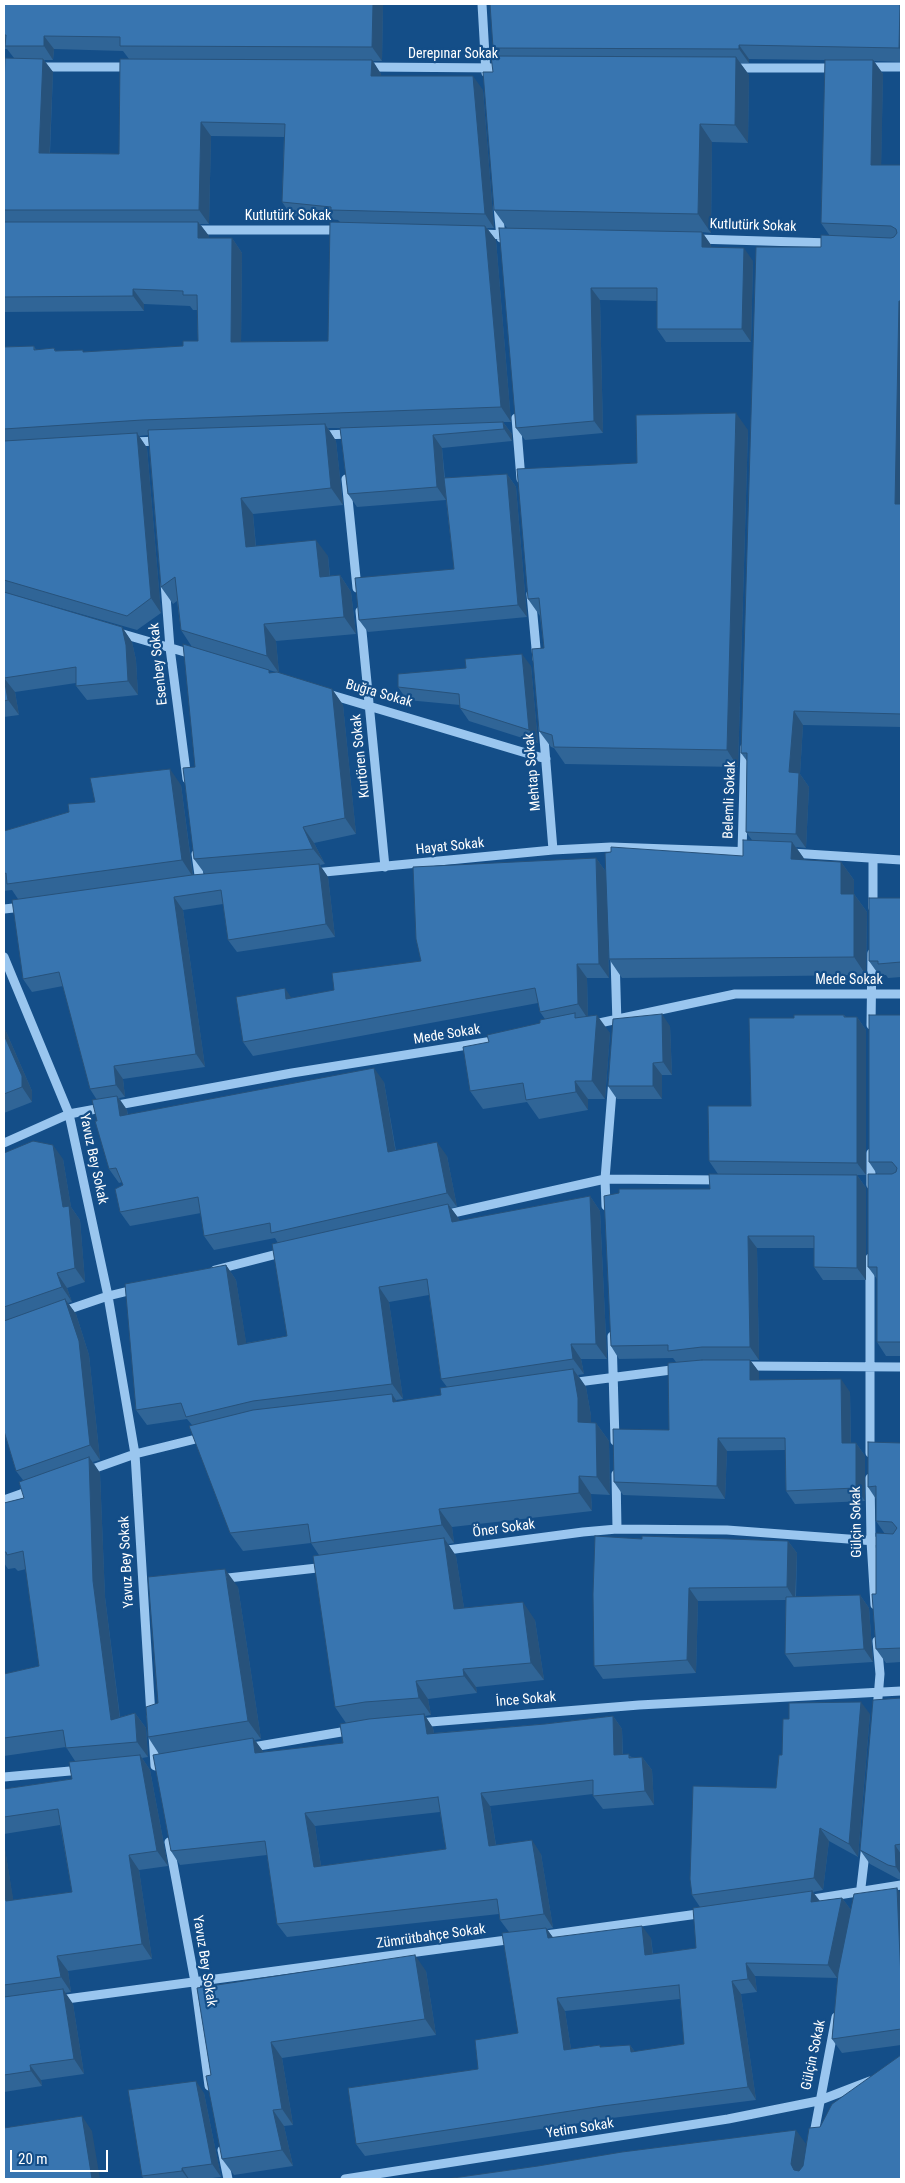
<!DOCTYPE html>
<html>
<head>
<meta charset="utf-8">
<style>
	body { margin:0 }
	#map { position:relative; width:905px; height:2183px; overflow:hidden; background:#144e88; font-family:"Roboto Condensed",sans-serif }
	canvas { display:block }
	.frame { position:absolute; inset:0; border:5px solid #fff; pointer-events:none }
	.scale { position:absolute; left:10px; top:2150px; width:98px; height:22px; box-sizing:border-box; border:2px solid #fff; border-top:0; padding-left:6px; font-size:15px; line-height:18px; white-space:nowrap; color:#fff; -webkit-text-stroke:4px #144e88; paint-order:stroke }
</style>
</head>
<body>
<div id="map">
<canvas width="905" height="2183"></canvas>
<div class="frame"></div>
<div class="scale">20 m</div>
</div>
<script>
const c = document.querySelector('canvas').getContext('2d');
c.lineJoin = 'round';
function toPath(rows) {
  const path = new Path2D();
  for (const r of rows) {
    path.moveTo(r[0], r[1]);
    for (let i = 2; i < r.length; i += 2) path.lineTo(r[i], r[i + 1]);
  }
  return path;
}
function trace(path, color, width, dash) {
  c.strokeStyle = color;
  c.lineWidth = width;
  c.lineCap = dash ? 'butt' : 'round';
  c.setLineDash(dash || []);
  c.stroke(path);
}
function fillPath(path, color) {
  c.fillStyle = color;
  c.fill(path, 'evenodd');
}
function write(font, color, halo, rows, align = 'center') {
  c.font = font + ' "Roboto Condensed",sans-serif';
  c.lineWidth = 4.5;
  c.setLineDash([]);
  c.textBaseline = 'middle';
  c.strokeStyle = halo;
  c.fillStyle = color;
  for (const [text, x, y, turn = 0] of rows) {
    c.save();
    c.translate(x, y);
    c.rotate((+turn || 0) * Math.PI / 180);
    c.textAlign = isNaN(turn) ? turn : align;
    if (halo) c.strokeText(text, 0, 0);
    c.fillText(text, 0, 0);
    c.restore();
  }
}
trace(toPath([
	[482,4,486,73],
	[39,67,131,67],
	[366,67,503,68],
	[866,67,901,67],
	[734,68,836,68],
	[498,206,501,238],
	[194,230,341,230],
	[481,234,511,235],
	[696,239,831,243],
	[516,418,521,479],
	[321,435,351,434],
	[131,442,161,441],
	[346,479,357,588],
	[165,583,170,648,187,779],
	[531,594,537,659],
	[360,611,385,867],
	[116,632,195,655],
	[325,693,546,759],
	[543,726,553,850],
	[742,852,745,747],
	[791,853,901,860],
	[196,854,200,882],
	[314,873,553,850,611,847,753,852],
	[873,908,873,859],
	[4,909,23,907],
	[4,957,69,1114,108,1296,135,1454,151,1716],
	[615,957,617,1024],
	[590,1025,735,994,901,994],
	[871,1025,872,953],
	[4,1143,69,1114,292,1073,499,1040],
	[871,1185,871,1153],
	[606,1206,605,1179,613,1079],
	[444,1215,605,1179,722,1180],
	[215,1270,285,1252],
	[61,1312,108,1296,137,1289],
	[612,1336,615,1441],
	[744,1366,901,1367],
	[570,1383,679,1369],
	[870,1453,870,1258],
	[87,1471,135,1454,204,1437],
	[616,1474,617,1529],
	[870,1478,871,1541,875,1605],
	[4,1500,32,1490],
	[440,1551,583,1532,617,1529,727,1530,875,1541],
	[219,1579,326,1567],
	[877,1710,880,1674,877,1641],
	[418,1723,639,1705,901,1691],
	[153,1734,155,1766],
	[247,1748,353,1730],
	[4,1777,81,1770],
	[169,1842,195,1982,209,2086],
	[807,1900,901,1885],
	[859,1904,866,1845],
	[539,1936,705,1913],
	[59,2000,514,1939],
	[813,2139,836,2017],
	[222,2150,228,2179],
	[345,2179,728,2119,818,2101,870,2081]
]), '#9ac6ef', 9);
fillPath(toPath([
	[4,4,383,4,382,61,373,61,381,74,381,76,483,90,494,228,487,228,496,240,511,422,503,422,512,434,512,441,442,448,445,478,507,474,516,487,527,617,368,632,359,620,454,569,446,500,357,507,348,494,340,428,328,428,336,441,343,505,253,514,256,546,328,556,330,576,340,575,351,592,356,634,276,641,279,673,192,647,181,630,177,601,173,604,161,587,148,435,139,436,147,448,161,613,137,630,4,592,4,347,34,346,36,350,54,348,56,351,84,352,183,346,198,341,197,310,193,310,190,306,144,304,144,311,4,312,4,87,14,58,7,49,4,49],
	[54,49,123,51,129,59,119,154,50,153,53,72,44,60,53,60],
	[211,136,284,137,282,202,292,216,338,220,340,222,328,341,241,342,242,253,232,238,209,238,209,236,200,224,209,224],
	[901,4,901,62,874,61,883,74,881,165,901,165,901,727,803,725,800,774,809,787,806,848,796,847,805,860,841,862,854,880,854,894,867,912,866,975,622,978,609,959,743,856,752,840,746,832,747,761,741,753,821,247,830,236,821,223,825,60,749,59,749,63,740,63,749,75,748,143,712,142,711,233,702,232,711,245,711,247,753,261,751,342,666,342,657,329,657,301,600,300,603,433,525,440,516,428,507,228,494,210,493,72,499,56,493,48],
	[748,430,738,767,565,764,554,748,551,747,539,731,544,648,540,616,528,599,637,463],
	[4,592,122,627,132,642,136,660,138,695,87,700,76,686,76,683,15,692,19,715,4,717],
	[531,666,538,743,469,721,460,708,460,705,407,700,398,687],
	[271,673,332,689,343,705,356,834,314,843,325,864,320,865,328,877,335,937,237,952,228,940,223,904,183,910,205,1067,123,1079,125,1097,119,1098,127,1110,128,1115,384,1082,396,1151,447,1156,457,1207,451,1208,459,1219,459,1221,590,1196,600,1211,607,1359,581,1359,584,1374,578,1375,586,1387,591,1416,591,1423,596,1423,609,1441,610,1495,591,1494,592,1511,452,1527,454,1543,448,1544,456,1556,464,1608,535,1620,544,1680,476,1687,477,1693,428,1699,431,1715,425,1716,433,1728,434,1733,545,1724,613,1716,622,1729,623,1754,632,1757,642,1757,652,1770,654,1805,603,1809,593,1796,593,1794,490,1806,496,1845,541,1854,553,1928,547,1929,553,1938,651,1938,653,1954,696,1948,700,1907,692,1895,776,1788,782,1755,870,1714,858,1857,829,1841,823,1890,813,1892,820,1901,842,1898,851,1910,901,1894,901,2045,842,2053,832,2039,838,1974,837,1978,755,1976,757,1992,741,1994,756,2100,612,2118,365,2156,356,2144,478,2069,518,2033,509,1932,500,1920,499,1914,287,1937,277,1924,267,1855,180,1865,171,1851,159,1754,148,1737,158,1703,238,1587,261,1739,255,1740,263,1752,343,1743,346,1723,335,1707,319,1555,311,1543,243,1551,230,1533,192,1425,187,1419,147,1425,136,1410,226,1265,236,1280,246,1343,287,1336,278,1243,275,1238,214,1250,204,1236,201,1213,130,1226,120,1212,123,1185,122,1182,119,1183,109,1169,97,1121,97,1100,90,1089,63,986,32,992,23,979,18,899,12,890,4,891,4,831,69,812,95,802,181,785,193,875,205,874,194,859,195,767],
	[429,1295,441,1379,447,1387,441,1395,397,1402,396,1400,403,1399,389,1302],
	[440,1812,446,1849,321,1866,315,1826],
	[680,1999,684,2044,635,2052,630,2045,571,2049,565,2011],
	[596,858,606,872,609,978,587,978,588,1016,610,1033,605,1099,588,1099,588,1110,539,1119,527,1102,483,1109,470,1091,489,1042,540,1023,545,1019,540,1012,538,1003,253,1056,243,1042,292,998,334,990,421,961],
	[901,898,901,977,888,978,886,975,879,975,869,961],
	[844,1015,846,1017,857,1017,866,1030,866,1175,857,1175,866,1188,866,1280,823,1280,814,1267,814,1248,757,1248,759,1360,750,1360,759,1372,759,1380,850,1392,851,1443,856,1443,865,1456,865,1501,795,1504,786,1491,785,1450,727,1451,725,1499,623,1495,614,1482,669,1430,676,1362,673,1358,619,1359,611,1346,710,1189,718,1174,709,1161,751,1106,794,1018],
	[901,1015,901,1356,886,1356,877,1342,877,1279,868,1267,877,1174,869,1162],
	[670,1026,672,1075,662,1075,662,1099,617,1099,608,1086],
	[4,1027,32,1091,32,1102,4,1113],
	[4,1153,63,1159,71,1207,80,1220,85,1282,67,1288,72,1302,68,1303,76,1314,89,1355,100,1460,93,1462,100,1473,105,1597,120,1717,135,1713,146,1728,148,1757,142,1758,150,1770,168,1866,139,1870,152,1959,68,1971,71,1992,65,1993,73,2004,84,2074,41,2080,42,2086,4,2092,4,1843,13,1900,72,1892,60,1825,4,1834,4,1789,72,1779,75,1761,66,1747,4,1756,4,1674,39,1666,26,1569,18,1571,15,1568,8,1569,4,1563,4,1503,24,1498,23,1480,16,1471,4,1431],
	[901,1443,901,1662,886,1663,876,1649,876,1594,885,1534,876,1521,876,1499,868,1487],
	[642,1539,788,1541,797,1553,796,1597,860,1595,869,1608,873,1662,794,1667,785,1654,786,1600,698,1601,696,1673,603,1679,594,1666],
	[901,1698,901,1880,898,1879,870,1864,860,1850],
	[426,1971,436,2035,282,2058,293,2125,284,2126,293,2166,234,2175,222,2159,211,2075,197,1988],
	[204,2093,221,2177,204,2179,144,2179,142,2176]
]), '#306597');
fillPath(toPath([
	[373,4,383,4,382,61,372,47],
	[900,4,901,4,901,51,899,48],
	[44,36,54,49,53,60,44,46],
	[739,45,749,59,749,63,739,49],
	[736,57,749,75,748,143,735,125],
	[43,59,53,72,49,167,39,153],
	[372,60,381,74,381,90,371,76],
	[873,60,883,74,881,179,871,165],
	[473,76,483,90,494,228,485,214],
	[201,122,211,136,209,224,199,210],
	[700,124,712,142,711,233,698,214],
	[198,222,209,236,208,253,198,238],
	[485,226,496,240,511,422,501,407],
	[702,232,711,245,711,259,702,247],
	[232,238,242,253,241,356,231,342],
	[744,248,753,261,751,342,742,329],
	[591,288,600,300,603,433,594,421],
	[133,289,144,304,144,311,133,296],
	[899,301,901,304,901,514,895,504],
	[736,413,748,430,738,767,727,750],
	[503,422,512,434,512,441,504,429],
	[325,424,336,441,343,505,331,488],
	[137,433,147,448,161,613,151,598],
	[433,435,442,448,446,500,437,487],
	[507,474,516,487,527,617,518,605],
	[241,498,253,514,257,563,246,547],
	[316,540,328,556,331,593,320,577],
	[340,575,351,592,356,634,344,617],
	[264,624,276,641,279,673,267,656],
	[122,627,132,642,136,660,138,695,128,681],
	[522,654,531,666,538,743,529,730],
	[4,678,15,692,19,715,8,700],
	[332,689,343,705,356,834,345,818],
	[794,711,803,725,800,774,809,787,806,848,796,834,789,772],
	[170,769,181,785,193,877,182,860],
	[303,827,314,843,325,864,313,849],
	[792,842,805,860,791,859],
	[596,858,606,872,609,978,599,964],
	[841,862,854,880,854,894,867,912,866,975,854,957,841,894],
	[319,864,328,877,335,937,326,924],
	[174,897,183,910,205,1067,196,1054],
	[577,964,587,978,588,1019,578,1004],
	[285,988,294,1002,286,999],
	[662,1014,670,1026,672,1075,663,1062],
	[597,1015,610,1033,605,1099,592,1081],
	[857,1017,866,1030,866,1175,857,1163],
	[4,1027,32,1091,32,1102,22,1087,4,1035],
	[653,1063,662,1075,662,1099,653,1086],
	[114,1066,123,1079,125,1097,116,1085],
	[374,1068,384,1082,398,1166,388,1152],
	[575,1081,588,1099,588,1110,576,1092],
	[117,1096,127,1110,129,1130,120,1116],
	[437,1142,447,1156,457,1207,447,1193],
	[53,1145,63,1159,71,1207,80,1220,85,1282,75,1268,63,1207],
	[857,1175,866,1188,866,1280,857,1268],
	[590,1196,600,1211,607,1359,596,1344],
	[448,1204,459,1219,462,1237,452,1222],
	[748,1236,757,1248,759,1360,750,1347],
	[226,1265,236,1280,249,1360,238,1345],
	[57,1273,67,1288,72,1302,62,1287],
	[379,1287,389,1302,403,1399,392,1384],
	[65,1299,76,1314,89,1355,100,1460,90,1445],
	[571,1344,581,1359,584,1374,573,1359],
	[750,1360,759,1372,759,1393,750,1380],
	[573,1369,586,1387,591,1416,591,1440,578,1422],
	[841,1379,850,1392,851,1456,842,1443],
	[392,1394,404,1412,393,1402],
	[596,1423,609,1441,610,1495,597,1477],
	[718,1438,727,1451,725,1499,717,1486],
	[856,1443,865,1456,865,1501,856,1488],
	[89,1457,100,1473,105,1597,122,1736,111,1720,93,1581],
	[579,1476,591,1494,592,1511,579,1493],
	[439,1509,452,1527,454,1543,442,1525],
	[444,1538,456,1556,467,1627,454,1609],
	[788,1541,797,1553,795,1600,787,1587],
	[225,1569,238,1587,261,1739,248,1721],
	[689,1588,698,1601,696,1673,687,1660],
	[860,1595,869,1608,873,1662,864,1649],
	[523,1602,535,1620,544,1680,531,1663],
	[463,1669,476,1687,477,1693,464,1676],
	[416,1681,428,1699,431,1715,419,1698],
	[861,1702,870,1714,858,1857,849,1844],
	[135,1713,146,1728,148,1757,137,1742],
	[424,1714,433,1728,436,1747,427,1734],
	[613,1716,622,1729,623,1768,614,1755],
	[253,1738,263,1751,265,1766,255,1753],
	[140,1755,150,1770,168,1866,157,1851],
	[642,1757,652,1770,654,1805,645,1791],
	[481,1793,490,1806,498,1860,489,1846],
	[305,1813,315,1826,323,1880,314,1867],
	[820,1828,829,1841,823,1890,814,1878],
	[532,1840,541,1854,553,1928,544,1914],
	[4,1843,16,1916,6,1901,4,1891],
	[895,1845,901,1854,901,1875,896,1867],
	[129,1855,139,1870,152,1959,142,1944],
	[897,1888,901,1894,901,1979],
	[812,1891,821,1903,811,1902],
	[842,1898,851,1910,837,1978,828,1965],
	[642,1926,651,1938,654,1968,645,1955],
	[546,1928,555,1940,548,1938],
	[415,1955,426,1971,436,2035,425,2019],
	[57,1956,68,1971,71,1992,61,1977],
	[746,1963,755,1976,757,1992,748,1979],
	[732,1981,741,1994,756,2100,748,2087],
	[63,1989,73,2004,84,2074,74,2059],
	[557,1998,565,2011,573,2062,564,2050],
	[271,2042,282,2058,293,2125,282,2109],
	[630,2045,639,2058,631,2052],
	[30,2065,41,2080,42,2086,31,2071],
	[196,2081,204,2093,221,2177,212,2164],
	[273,2110,284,2126,293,2166,282,2150],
	[82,2116,92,2131,100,2179,92,2179],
	[796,2130,806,2144,801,2179,794,2170,791,2164],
	[182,2168,189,2179,188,2179,182,2171]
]), '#27527b');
const building = toPath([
	[4,4,373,4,372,47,120,46,120,37,44,36,44,46,5,46,6,35,4,35,4,4],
	[490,4,900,4,899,48,739,45,739,49,493,48,490,4],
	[491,56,736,57,735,125,700,124,698,214,494,210,483,72,493,72,491,56],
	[5,58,43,59,39,153,119,154,120,59,372,60,371,76,473,76,485,214,331,210,331,207,282,202,285,124,201,122,199,210,4,210,4,87,5,58],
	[825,60,873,60,871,165,901,165,901,301,899,301,895,504,901,504,901,714,794,711,789,772,799,773,796,834,746,832,747,753,741,753,756,247,821,247,821,235,891,238,894,237,897,233,896,229,891,226,821,223,825,60],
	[4,222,198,222,198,238,232,238,231,342,328,341,330,222,485,226,501,407,142,420,4,429,4,347,34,346,34,350,54,348,55,351,83,350,83,352,183,346,183,341,198,341,197,295,183,295,183,291,133,289,133,296,4,297,4,222],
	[499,228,702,232,702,247,744,248,742,329,657,329,657,288,591,288,594,421,516,428,499,228],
	[736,413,727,750,554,747,552,735,539,731,532,649,544,648,539,598,528,599,517,469,637,463,636,415,736,413],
	[503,422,504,429,433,435,437,487,348,494,340,428,503,422],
	[325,424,331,488,241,498,246,547,316,540,320,577,340,575,344,617,264,624,267,656,181,630,175,577,161,587,148,430,325,424],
	[137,433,151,598,127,616,4,580,4,441,137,433],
	[507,474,518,605,359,620,355,578,454,569,444,478,507,474],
	[4,592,122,627,126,645,128,681,76,686,76,667,4,678,8,700,4,701,4,592],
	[183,644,269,670,269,673,277,672,332,689,345,818,303,827,313,849,194,859,183,768,195,767,183,644],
	[522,654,529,730,460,708,459,694,398,687,398,674,466,668,465,659,522,654],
	[170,769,182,860,7,884,6,873,4,874,4,831,69,812,68,804,95,802,90,778,170,769],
	[743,840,792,842,791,859,841,862,841,894,854,894,854,957,609,959,605,853,611,852,611,847,743,856,743,840],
	[596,858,599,964,577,964,578,1004,540,1012,535,988,243,1042,236,997,285,988,286,999,334,990,332,973,421,961,416,939,413,867,596,858],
	[319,864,326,924,228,940,221,890,174,897,196,1054,114,1066,116,1085,90,1089,59,972,23,979,12,900,192,875,319,864],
	[869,898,901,898,901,962,878,964,878,961,869,961,869,898],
	[575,1013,575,1018,597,1015,592,1081,575,1081,576,1092,526,1100,523,1083,470,1091,463,1047,489,1042,487,1035,540,1023,540,1020,575,1013],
	[662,1014,663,1062,653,1063,653,1086,608,1086,613,1019,662,1014],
	[794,1015,844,1015,844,1017,857,1017,857,1163,709,1161,708,1106,751,1106,749,1018,794,1018,794,1015],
	[869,1015,901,1015,901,1342,877,1342,877,1267,868,1267,868,1174,892,1174,896,1172,897,1168,892,1162,869,1162,869,1015],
	[4,1035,22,1076,22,1087,4,1094,4,1035],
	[374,1068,388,1152,437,1142,447,1193,271,1233,270,1223,204,1236,198,1197,120,1212,115,1189,123,1185,116,1168,109,1169,95,1121,97,1121,92,1100,117,1096,120,1116,374,1068],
	[33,1141,53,1145,63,1207,69,1206,75,1268,57,1273,62,1287,4,1307,4,1153,33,1141],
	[709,1174,857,1175,857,1268,814,1267,814,1236,748,1236,750,1347,702,1347,668,1351,668,1345,611,1346,604,1196,619,1193,619,1189,710,1189,709,1174],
	[590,1196,596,1344,571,1344,573,1359,441,1379,427,1279,379,1287,392,1384,253,1401,186,1417,181,1403,136,1410,125,1284,226,1265,238,1345,287,1336,272,1244,448,1204,452,1222,590,1196],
	[65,1299,79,1341,90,1445,16,1471,4,1431,4,1321,65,1299],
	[702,1360,750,1360,750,1380,841,1379,842,1443,856,1443,856,1488,786,1491,785,1438,718,1438,717,1486,614,1482,613,1429,669,1430,668,1363,702,1360],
	[573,1369,578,1398,578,1422,596,1423,597,1477,579,1476,579,1493,439,1509,442,1525,311,1543,308,1524,230,1533,189,1426,253,1410,392,1394,393,1402,441,1395,440,1388,573,1369],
	[868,1442,901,1443,901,1648,876,1649,872,1594,876,1594,876,1533,893,1534,897,1528,892,1522,876,1521,876,1486,868,1487,868,1442],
	[89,1457,93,1581,111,1720,135,1713,137,1742,66,1748,63,1730,4,1738,4,1674,39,1666,23,1551,7,1555,6,1552,4,1552,4,1503,24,1498,19,1482,89,1457],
	[595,1536,642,1539,642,1536,788,1541,787,1587,689,1588,687,1660,594,1666,593,1594,595,1536],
	[444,1538,454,1609,523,1602,531,1663,463,1669,464,1676,416,1681,419,1698,365,1702,335,1707,313,1556,444,1538],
	[225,1569,248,1721,148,1737,146,1707,158,1703,148,1577,225,1569],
	[860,1595,864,1649,785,1654,786,1597,860,1595],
	[901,1698,901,1844,895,1845,896,1867,888,1865,860,1850,873,1700,901,1698],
	[861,1702,849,1844,820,1828,814,1878,692,1895,690,1879,693,1786,776,1788,779,1755,782,1755,783,1719,789,1719,789,1703,861,1702],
	[424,1714,427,1734,545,1724,613,1716,614,1755,629,1754,629,1758,642,1757,645,1791,593,1796,593,1780,481,1793,489,1846,532,1840,544,1914,500,1920,497,1899,277,1924,265,1841,171,1851,153,1755,253,1738,255,1753,343,1743,340,1724,369,1719,424,1714],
	[438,1797,446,1849,314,1867,305,1813,438,1797],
	[140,1755,157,1851,129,1855,142,1944,57,1956,61,1977,4,1985,4,1891,6,1901,72,1892,58,1809,4,1817,4,1789,72,1779,69,1762,140,1755],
	[897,1888,901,1979,901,1978,901,2029,832,2039,838,1973,854,1894,897,1888],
	[812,1891,811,1902,842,1898,828,1965,746,1963,748,1979,732,1981,748,2087,603,2106,356,2144,348,2088,478,2069,475,2040,518,2033,502,1933,546,1928,548,1938,642,1926,645,1955,696,1948,693,1908,812,1891],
	[679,1985,684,2044,631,2052,630,2045,600,2047,600,2045,564,2050,557,1998,679,1985],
	[415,1955,425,2019,271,2042,282,2109,273,2110,282,2150,222,2159,206,2076,211,2075,197,1988,415,1955],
	[63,1989,74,2059,30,2065,31,2071,4,2075,4,1997,63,1989],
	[901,2055,901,2179,446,2179,538,2166,622,2152,796,2130,791,2164,794,2170,799,2171,803,2166,809,2128,820,2127,832,2104,901,2055],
	[196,2081,212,2164,182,2168,182,2171,142,2176,128,2090,196,2081],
	[82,2116,92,2179,4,2179,4,2128,82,2116]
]);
fillPath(building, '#3875b0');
trace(building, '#27527b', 1);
write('14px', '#fff', '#144e88', [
	["Derepınar Sokak",453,54],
	["Kutlutürk Sokak",288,216],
	["Kutlutürk Sokak",753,226,2],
	["Esenbey Sokak",159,664,-96],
	["Buğra Sokak",379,694,16],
	["Kurtören Sokak",361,756,-96],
	["Mehtap Sokak",533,772,-95],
	["Belemli Sokak",730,800,-88],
	["Hayat Sokak",450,847,-6],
	["Mede Sokak",849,980],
	["Mede Sokak",447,1035,-9],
	["Yavuz Bey Sokak",93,1159,78],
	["Gülçin Sokak",857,1522,-91],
	["Öner Sokak",504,1529,-8],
	["Yavuz Bey Sokak",127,1562,-93],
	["İnce Sokak",526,1700,-5],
	["Zümrütbahçe Sokak",431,1937,-8],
	["Yavuz Bey Sokak",204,1961,81],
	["Gülçin Sokak",814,2055,-78],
	["Yetim Sokak",580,2129,-9]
]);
</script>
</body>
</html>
